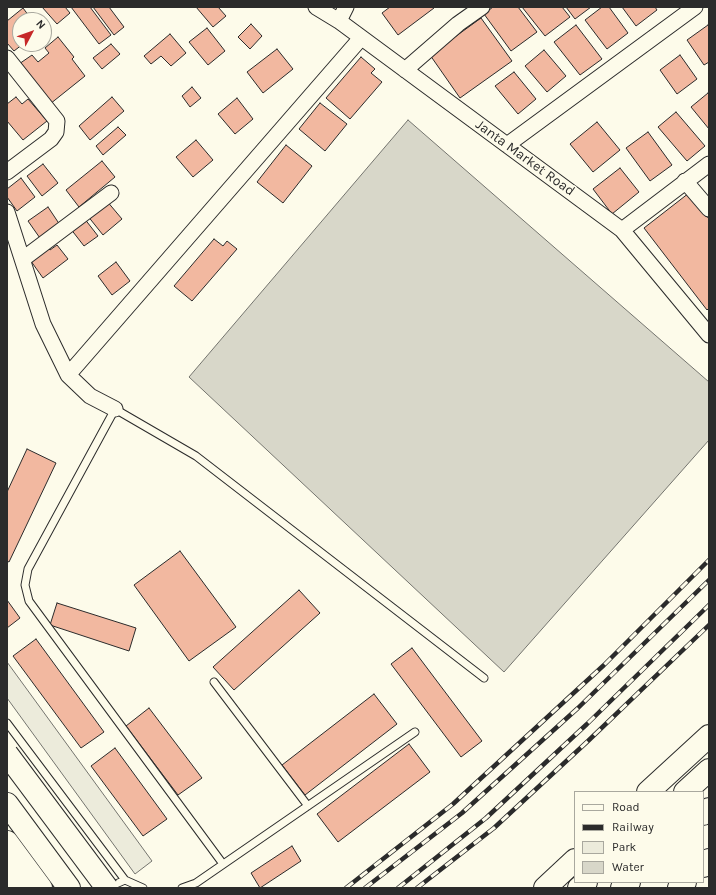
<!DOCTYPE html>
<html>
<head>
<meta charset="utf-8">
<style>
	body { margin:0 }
	#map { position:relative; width:716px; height:895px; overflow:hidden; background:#fdfbea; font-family:Karla,sans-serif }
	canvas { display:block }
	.frame { position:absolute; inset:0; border:8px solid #2b2b2b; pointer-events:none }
	.legend { position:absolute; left:574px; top:791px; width:130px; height:92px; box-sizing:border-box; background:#fdfbea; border:1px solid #a9a89e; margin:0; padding:5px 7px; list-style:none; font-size:12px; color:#2b2b2b }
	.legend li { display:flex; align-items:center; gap:8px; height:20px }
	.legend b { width:20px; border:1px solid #a9a89e }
	.north { position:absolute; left:12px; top:12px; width:40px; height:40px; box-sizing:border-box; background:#fdfbea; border:1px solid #a9a89e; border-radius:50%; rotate:49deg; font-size:11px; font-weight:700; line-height:16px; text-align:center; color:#2b2b2b }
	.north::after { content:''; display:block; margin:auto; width:14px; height:18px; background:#c62828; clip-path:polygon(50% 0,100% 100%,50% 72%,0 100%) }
</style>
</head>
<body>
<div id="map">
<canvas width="716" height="895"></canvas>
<div class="frame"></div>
<ul class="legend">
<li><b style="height:5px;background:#fdfbea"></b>Road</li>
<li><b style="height:5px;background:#2b2b2b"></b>Railway</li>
<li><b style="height:11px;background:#ecebdb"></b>Park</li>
<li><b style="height:11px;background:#d8d7c9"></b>Water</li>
</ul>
<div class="north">N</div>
</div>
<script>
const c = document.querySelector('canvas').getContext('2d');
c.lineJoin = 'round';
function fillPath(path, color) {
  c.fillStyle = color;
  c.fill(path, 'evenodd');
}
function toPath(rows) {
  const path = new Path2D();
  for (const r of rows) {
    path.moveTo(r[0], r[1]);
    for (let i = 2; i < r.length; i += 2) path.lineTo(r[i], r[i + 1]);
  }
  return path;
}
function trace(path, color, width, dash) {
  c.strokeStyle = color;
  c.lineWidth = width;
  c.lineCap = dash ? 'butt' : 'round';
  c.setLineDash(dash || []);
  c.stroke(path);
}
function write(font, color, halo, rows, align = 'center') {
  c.font = font + ' Karla,sans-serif';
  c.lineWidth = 3;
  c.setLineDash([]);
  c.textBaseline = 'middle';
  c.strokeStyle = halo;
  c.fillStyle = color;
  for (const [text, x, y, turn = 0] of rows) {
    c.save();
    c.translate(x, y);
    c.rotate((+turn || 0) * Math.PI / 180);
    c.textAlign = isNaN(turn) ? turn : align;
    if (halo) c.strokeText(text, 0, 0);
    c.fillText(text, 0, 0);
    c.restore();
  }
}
const green = toPath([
	[7,662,152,861,135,874,7,698,7,662]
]);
fillPath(green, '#ecebdb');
trace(green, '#74746e', 1);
const water = toPath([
	[408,120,709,382,709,440,504,672,189,377,408,120]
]);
fillPath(water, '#d8d7c9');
trace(water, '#74746e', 1);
const building = toPath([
	[42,7,65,7,70,13,57,24,42,7],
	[71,7,90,7,111,35,99,44,71,7],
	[93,7,109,7,124,27,114,35,93,7],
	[196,7,218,7,226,16,213,27,196,7],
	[390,7,433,7,434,8,398,35,382,13,390,7],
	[493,7,518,7,537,32,511,51,484,14,493,7],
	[522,7,562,7,570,17,545,36,522,7],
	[566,7,591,7,575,19,566,7],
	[602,7,609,7,628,33,607,49,585,20,602,7],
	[622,7,655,7,657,10,636,26,622,7],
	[23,8,32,20,20,20,20,44,23,44,14,51,7,43,7,21,23,8],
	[481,18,512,61,460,98,430,55,481,18],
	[251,24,262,36,250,49,238,37,251,24],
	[576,25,602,59,580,75,554,42,576,25],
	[708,25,709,26,709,62,704,65,687,40,708,25],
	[207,28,225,51,208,65,189,42,207,28],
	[170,34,186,53,171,66,161,56,151,64,144,56,170,34],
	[58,37,74,57,72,59,85,76,50,104,19,64,32,55,38,62,49,53,45,48,58,37],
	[111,44,120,54,102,69,93,58,111,44],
	[277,49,293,69,263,93,247,72,277,49],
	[544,50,566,76,547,92,525,66,544,50],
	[680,55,697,79,677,94,660,70,680,55],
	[361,57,375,69,371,73,382,82,350,119,326,98,361,57],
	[514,72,536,99,518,114,495,86,514,72],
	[192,87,201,98,190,107,182,96,192,87],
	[708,93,709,94,709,129,691,107,708,93],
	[16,97,22,104,28,99,47,121,23,140,7,121,7,104,16,97],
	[112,97,124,111,90,140,79,126,112,97],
	[237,98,253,119,235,134,218,114,237,98],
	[320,103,347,124,325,151,299,129,320,103],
	[676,112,705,146,687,161,658,127,676,112],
	[597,122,620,150,593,172,570,144,597,122],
	[118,127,126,135,103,155,96,146,118,127],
	[648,132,672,165,650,181,626,148,648,132],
	[196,140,213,160,193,177,176,157,196,140],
	[286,145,312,166,283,203,257,182,286,145],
	[102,161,115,177,79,207,66,190,102,161],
	[43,164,58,183,42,196,27,176,43,164],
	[620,168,639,192,612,214,593,189,620,168],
	[21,178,35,197,17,211,7,197,7,189,21,178],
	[689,193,709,219,709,308,707,310,644,228,689,193],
	[106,200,122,219,103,235,87,215,106,200],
	[48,207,62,228,42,241,28,221,48,207],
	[84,218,98,236,84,246,70,228,84,218],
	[214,239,223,246,227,241,237,249,192,301,174,286,214,239],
	[45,244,50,250,57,245,68,259,43,278,28,257,45,244],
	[116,262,130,281,112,295,98,276,116,262],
	[27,449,56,463,9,562,7,561,7,492,27,449],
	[180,551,236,627,189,661,134,585,180,551],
	[299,590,320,613,234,690,213,667,299,590],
	[7,600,20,618,7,628,7,600],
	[57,603,136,628,129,651,50,625,57,603],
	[36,639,104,732,81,748,13,656,36,639],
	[412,648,482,741,461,757,391,664,412,648],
	[374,694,397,724,305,795,282,765,374,694],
	[149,708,202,778,178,795,126,726,149,708],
	[409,744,430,772,338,842,317,814,409,744],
	[115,748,167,819,143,836,91,766,115,748],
	[292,846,301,861,260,888,251,873,292,846]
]);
fillPath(building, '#f2b8a0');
trace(building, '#2b2b2b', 1);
const service = toPath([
	[214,682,308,806],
	[7,723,125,880,109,887],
	[223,864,29,601,25,585,28,569,115,409,196,456,484,678],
	[125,880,143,888],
	[182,888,196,883,415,732]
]);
const minor = toPath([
	[316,7,339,21,622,230,709,335],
	[339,21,346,7],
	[7,58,57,121,56,132,51,139,7,172],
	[405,70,458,24,482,7],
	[507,145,695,7],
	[685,181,709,209],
	[7,212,43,324,68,375,90,396,115,409],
	[622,230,709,164],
	[23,259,111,193],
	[68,375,361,38]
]);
const primary = toPath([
	[648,792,709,736],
	[685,792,709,770],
	[703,814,709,809],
	[703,866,709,860],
	[545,888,575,860],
	[579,888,586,882],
	[622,888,629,882],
	[679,888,685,882]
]);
const motorway = toPath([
	[7,804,69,888],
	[7,842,41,888],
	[7,869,21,888]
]);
trace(service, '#2b2b2b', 9);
trace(minor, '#2b2b2b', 17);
trace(primary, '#2b2b2b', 24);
trace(motorway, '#2b2b2b', 24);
trace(service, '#fdfbea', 7);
trace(minor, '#fdfbea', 15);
trace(primary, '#fdfbea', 22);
trace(motorway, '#fdfbea', 22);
const rail = toPath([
	[346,888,453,804,604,665,709,560],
	[365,888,462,813,578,708,709,580],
	[398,888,486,818,587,724,709,605],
	[417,888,494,828,588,741,709,625]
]);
trace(rail, '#2b2b2b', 4.5);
trace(rail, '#fdfbea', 3, [9]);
const primaryBridge = toPath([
	[7,754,107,888]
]);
trace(primaryBridge, '#2b2b2b', 24, []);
trace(primaryBridge, '#fdfbea', 22);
write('14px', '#2b2b2b', '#fdfbea', [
	["Janta Market Road",525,158,36]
]);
</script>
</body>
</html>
